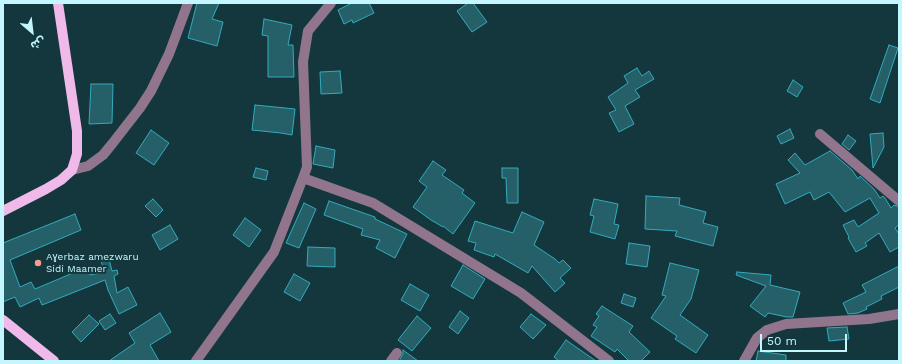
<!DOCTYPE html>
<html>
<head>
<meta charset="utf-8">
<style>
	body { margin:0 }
	#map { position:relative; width:902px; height:364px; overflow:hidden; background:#13373d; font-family:"Work Sans","Noto Sans Arabic",sans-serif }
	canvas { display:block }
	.frame { position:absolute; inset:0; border:4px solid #c3f6fe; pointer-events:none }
	.north { position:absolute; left:12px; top:12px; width:40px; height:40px; -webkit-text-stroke:3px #13373d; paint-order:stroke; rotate:152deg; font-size:11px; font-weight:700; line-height:16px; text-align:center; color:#c3f6fe }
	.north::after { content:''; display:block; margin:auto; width:14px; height:18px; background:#c3f6fe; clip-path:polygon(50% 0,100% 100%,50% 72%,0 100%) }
	.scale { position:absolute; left:760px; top:334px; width:87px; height:18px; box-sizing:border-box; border:2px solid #c3f6fe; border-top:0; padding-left:5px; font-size:12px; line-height:14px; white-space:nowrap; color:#c3f6fe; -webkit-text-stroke:3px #13373d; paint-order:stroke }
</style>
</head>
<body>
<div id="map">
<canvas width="902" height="364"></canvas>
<div class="frame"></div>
<div class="north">ش</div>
<div class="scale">50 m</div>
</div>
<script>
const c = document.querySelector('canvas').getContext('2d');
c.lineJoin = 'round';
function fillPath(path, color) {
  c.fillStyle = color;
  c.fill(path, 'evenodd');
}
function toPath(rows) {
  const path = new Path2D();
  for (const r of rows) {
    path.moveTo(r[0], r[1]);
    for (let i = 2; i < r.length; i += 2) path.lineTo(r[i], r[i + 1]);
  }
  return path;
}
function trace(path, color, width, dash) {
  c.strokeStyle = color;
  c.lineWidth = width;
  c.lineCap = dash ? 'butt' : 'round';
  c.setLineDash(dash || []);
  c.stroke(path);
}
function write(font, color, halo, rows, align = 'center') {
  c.font = font + ' "Work Sans",sans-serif';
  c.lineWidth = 4;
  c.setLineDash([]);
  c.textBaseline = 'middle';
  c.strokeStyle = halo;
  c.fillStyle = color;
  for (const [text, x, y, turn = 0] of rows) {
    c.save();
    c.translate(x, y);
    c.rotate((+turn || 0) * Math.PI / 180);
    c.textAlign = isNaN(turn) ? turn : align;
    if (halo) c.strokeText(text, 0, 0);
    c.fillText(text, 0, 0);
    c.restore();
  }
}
const building = toPath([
	[197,3,219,3,212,19,223,22,217,46,188,38,197,3],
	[352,3,369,3,374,13,353,23,352,20,344,24,338,10,352,3],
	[468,3,473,3,487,22,472,32,457,11,468,3],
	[264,19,292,25,288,45,293,45,294,77,268,77,268,36,262,35,264,19],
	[889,45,898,48,880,103,870,99,889,45],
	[637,68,642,76,649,71,654,79,635,90,640,97,625,106,634,124,619,132,609,113,616,110,608,97,628,83,624,76,637,68],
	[340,71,342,93,321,94,320,72,340,71],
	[793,80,803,87,797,97,787,91,793,80],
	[91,84,113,84,112,123,89,124,91,84],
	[255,105,295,109,292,135,281,133,252,130,255,105],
	[790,129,794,138,781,144,777,136,790,129],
	[151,130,169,143,154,165,136,153,151,130],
	[883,133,884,147,873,168,870,134,883,133],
	[848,135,856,141,849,150,842,144,848,135],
	[316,146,335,150,333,168,313,164,316,146],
	[830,151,852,170,858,179,860,176,874,189,880,198,883,196,885,198,891,208,894,205,899,207,899,225,895,228,899,234,899,247,890,252,879,233,865,243,867,246,856,252,848,238,849,237,843,225,854,220,858,227,879,213,870,198,845,212,829,192,814,200,810,192,785,204,776,184,800,173,788,160,795,153,805,165,830,151],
	[433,161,446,170,442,175,464,190,462,193,475,203,453,234,443,226,443,227,431,220,413,207,427,187,419,181,433,161],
	[256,168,268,171,266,180,253,177,256,168],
	[502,168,518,168,518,203,507,203,506,178,502,178,502,168],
	[646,196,680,198,679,205,706,212,703,223,718,227,713,246,675,236,677,231,645,229,646,196],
	[153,199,163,210,156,217,145,206,153,199],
	[594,199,618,204,614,224,619,225,615,239,590,232,594,216,590,215,594,199],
	[329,201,375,217,375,219,407,234,395,258,376,248,380,240,361,235,363,229,324,215,329,201],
	[304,203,316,209,299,248,286,243,304,203],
	[522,212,544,222,534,245,555,259,559,263,563,260,571,268,560,278,565,283,555,292,532,266,528,273,495,254,494,257,474,250,476,243,468,241,475,221,513,233,522,212],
	[75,214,81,230,10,260,20,287,31,282,35,289,87,267,90,275,104,272,101,260,109,259,112,271,117,270,118,274,114,276,117,293,128,287,137,305,119,314,108,290,105,280,42,305,39,298,20,307,15,297,3,302,3,243,75,214],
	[245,218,261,230,249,247,233,235,245,218],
	[170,225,178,239,160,250,152,235,170,225],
	[629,243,650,246,647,267,626,264,629,243],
	[308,247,335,248,335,267,307,266,308,247],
	[670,263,699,270,691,299,680,315,708,335,696,353,675,339,677,336,651,318,666,296,662,295,670,263],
	[463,265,485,279,473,299,451,286,463,265],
	[899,266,899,287,881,296,882,299,866,307,867,309,858,313,848,314,843,303,866,292,862,285,899,266],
	[737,272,771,275,770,285,800,292,793,317,787,317,768,313,765,317,750,306,766,286,736,275,737,272],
	[294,274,310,283,300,301,284,292,294,274],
	[410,284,429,295,420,311,401,300,410,284],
	[624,294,636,298,633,307,621,303,624,294],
	[602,306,633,326,629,332,650,352,641,361,629,361,617,349,615,352,591,336,597,327,593,325,599,316,596,314,602,306],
	[460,311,469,318,458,334,449,327,460,311],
	[160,313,171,332,150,345,159,361,109,361,135,343,129,333,160,313],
	[110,314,116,323,105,330,99,321,110,314],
	[531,314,546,325,533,339,520,327,531,314],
	[89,315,99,324,81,342,72,332,89,315],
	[417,316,431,328,412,351,398,340,417,316],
	[847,327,849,339,829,341,827,328,847,327],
	[566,340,573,345,596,361,559,361,554,357,566,340],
	[403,350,418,361,399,361,403,354,403,350],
	[758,351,786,355,786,361,756,361,758,351]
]);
fillPath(building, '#256069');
trace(building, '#33abbc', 1);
trace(toPath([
	[820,134,899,201],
	[72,170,88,166,103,155,112,144,140,108,151,91,169,54,188,3],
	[303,178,373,203,521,293,609,361],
	[196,361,274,252,303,178,307,167,303,62,308,31,331,3],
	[391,361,397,353],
	[744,361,757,338,767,330,786,324,869,319,899,314]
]), '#90758d', 10);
trace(toPath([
	[3,211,46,189,61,180,72,170,77,154,77,131,58,3],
	[3,320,54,361]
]), '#efb9ea', 10);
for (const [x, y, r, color] of [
	[38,263,4,"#f59d8f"]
]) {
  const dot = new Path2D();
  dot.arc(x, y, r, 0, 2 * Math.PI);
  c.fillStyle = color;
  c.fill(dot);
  trace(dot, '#13373d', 1.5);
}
write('10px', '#c3f6fe', '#13373d', [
	["Aɣerbaz amezwaru",46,257],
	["Sidi Maamer",46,269]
], 'left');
</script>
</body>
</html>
